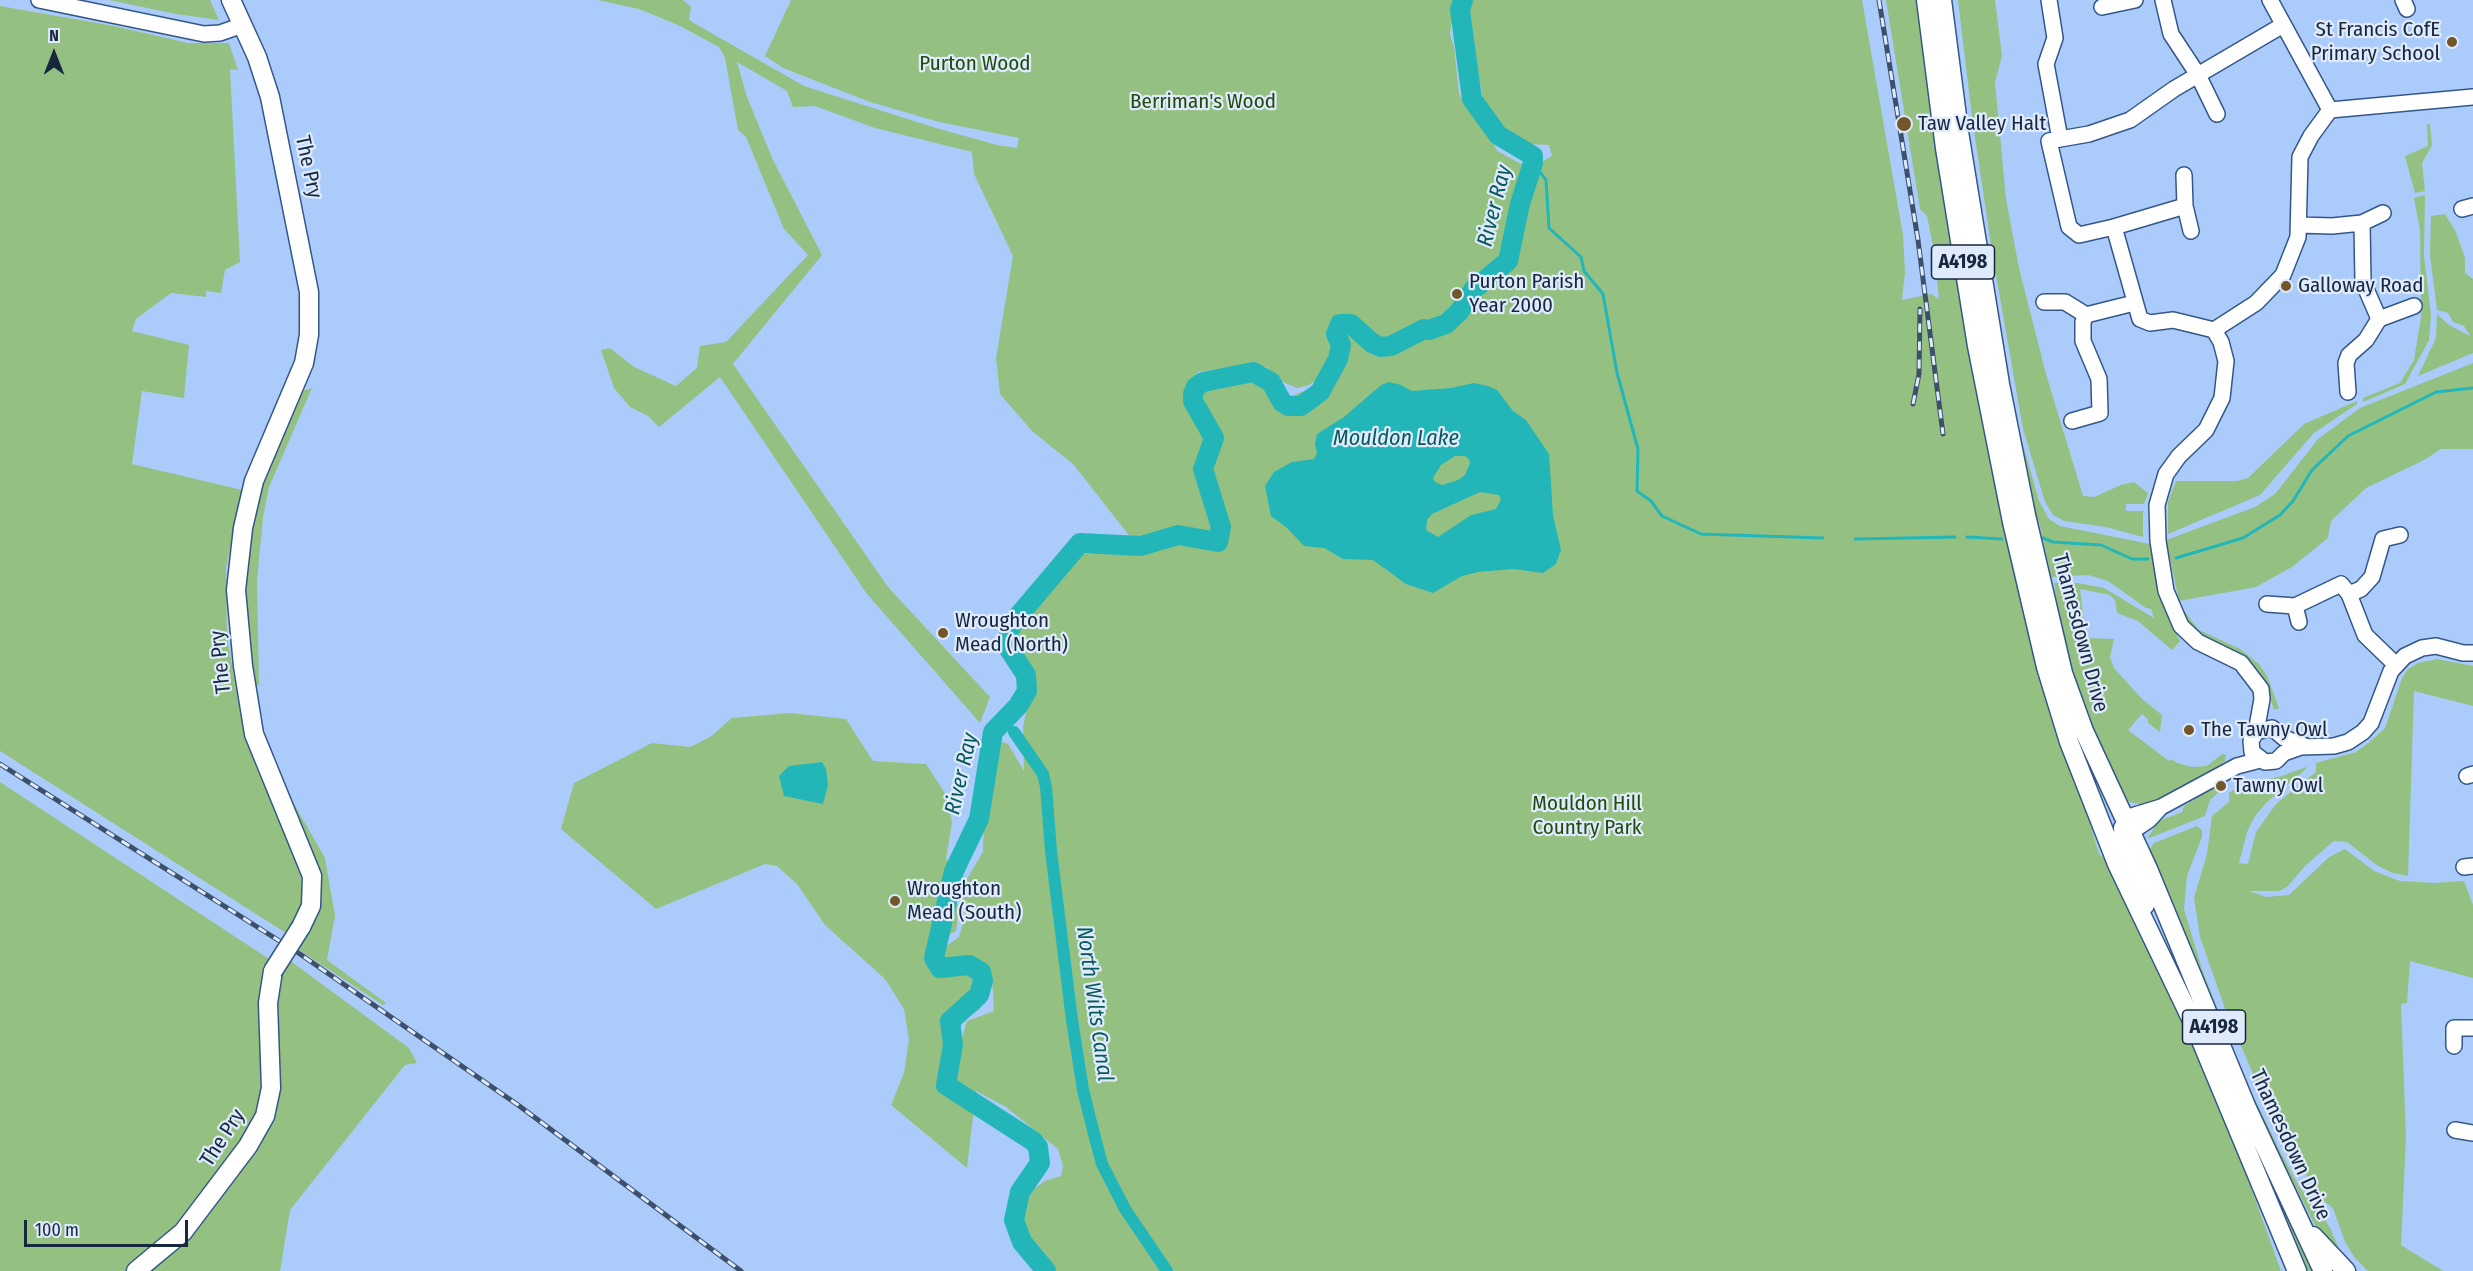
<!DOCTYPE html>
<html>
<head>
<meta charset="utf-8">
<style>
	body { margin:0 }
	#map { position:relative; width:2473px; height:1271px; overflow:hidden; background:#abccfa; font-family:"Fira Sans Condensed",sans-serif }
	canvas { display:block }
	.north { position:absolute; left:24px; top:24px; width:60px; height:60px; -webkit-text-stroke:4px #dfebfd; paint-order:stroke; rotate:0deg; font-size:16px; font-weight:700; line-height:24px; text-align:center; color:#17273d }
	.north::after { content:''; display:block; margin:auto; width:21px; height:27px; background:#17273d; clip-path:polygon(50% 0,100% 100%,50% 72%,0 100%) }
	.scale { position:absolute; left:24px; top:1220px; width:164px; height:27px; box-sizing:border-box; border:3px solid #17273d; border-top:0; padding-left:8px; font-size:18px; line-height:21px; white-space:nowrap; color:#17273d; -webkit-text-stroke:4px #dfebfd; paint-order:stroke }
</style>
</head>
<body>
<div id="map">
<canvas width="2473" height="1271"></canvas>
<div class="north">N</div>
<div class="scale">100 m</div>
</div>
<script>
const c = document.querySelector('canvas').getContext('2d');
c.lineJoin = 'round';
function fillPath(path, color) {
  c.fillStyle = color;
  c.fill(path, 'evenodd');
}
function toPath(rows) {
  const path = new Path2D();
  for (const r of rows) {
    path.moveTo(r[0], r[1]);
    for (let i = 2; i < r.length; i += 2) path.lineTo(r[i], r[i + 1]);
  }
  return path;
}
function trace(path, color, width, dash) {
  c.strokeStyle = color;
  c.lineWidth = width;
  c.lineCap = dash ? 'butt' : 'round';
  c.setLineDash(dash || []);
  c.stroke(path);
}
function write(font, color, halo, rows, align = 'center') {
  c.font = font + ' "Fira Sans Condensed",sans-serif';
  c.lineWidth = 4.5;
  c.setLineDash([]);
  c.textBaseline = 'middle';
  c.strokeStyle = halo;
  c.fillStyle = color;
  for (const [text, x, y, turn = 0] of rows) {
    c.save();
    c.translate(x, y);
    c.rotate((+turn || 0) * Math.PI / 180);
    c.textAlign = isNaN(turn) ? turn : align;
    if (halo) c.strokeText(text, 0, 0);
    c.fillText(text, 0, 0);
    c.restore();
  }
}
fillPath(toPath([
	[109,0,210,0,219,20,176,14],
	[598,0,683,0,691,7,689,19,692,22,804,86,936,128,997,145,1017,148,1019,138,939,122,870,102,783,68,765,56,791,0,1454,0,1450,35,1454,47,1459,93,1465,106,1491,137,1497,151,1525,166,1525,176,1512,208,1506,261,1497,273,1468,294,1455,315,1445,323,1405,328,1390,341,1371,342,1365,340,1362,331,1351,321,1345,319,1328,326,1327,333,1332,343,1333,333,1344,324,1356,341,1364,345,1391,342,1416,331,1444,327,1479,289,1502,274,1513,257,1516,224,1540,163,1552,156,1549,145,1526,144,1503,129,1483,99,1466,9,1467,0,1862,0,1903,235,1905,273,1902,300,1931,294,1939,299,1934,250,1927,216,1920,209,1886,0,1917,0,1947,221,1987,447,2020,600,2025,602,2099,854,2113,866,2212,1080,2281,1271,1056,1271,1022,1228,1022,1206,1034,1189,1045,1181,1061,1176,1063,1166,1058,1149,1006,1107,976,1091,967,1168,891,1105,904,1073,909,1040,904,1009,885,979,825,925,797,884,777,866,765,864,656,909,561,829,574,783,652,743,690,747,710,737,732,718,790,713,846,719,873,761,926,764,946,795,952,822,946,859,964,874,953,889,959,909,956,931,935,941,927,956,934,971,956,970,970,965,983,976,989,990,980,1009,963,1020,958,1035,961,1041,967,1021,994,1011,992,979,982,964,943,961,944,948,959,937,964,920,958,894,983,852,985,788,997,740,1008,744,1024,771,1023,727,1031,689,1030,676,1016,667,1012,657,1010,625,1023,607,1078,554,1119,553,1176,537,1223,542,1221,531,1219,527,1218,531,1211,532,1184,529,1160,536,1131,538,1074,465,1032,431,1000,394,996,358,1013,256,974,174,972,152,875,128,815,106,793,107,787,91,737,62,747,97,773,160,822,255,733,364,888,587,990,697,980,723,867,594,720,377,659,427,648,416,630,407,614,388,601,350,610,348,634,367,676,386,697,368,700,346,726,342,808,255,784,229,746,137,738,130,725,58,719,47,678,25,639,9],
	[1246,365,1266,367,1283,382,1297,388,1309,385,1329,371,1324,379,1309,389,1284,399,1258,375,1243,373,1199,379,1193,385,1190,397,1193,408,1210,425,1213,436,1211,441,1203,424,1188,408,1188,386,1198,372],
	[1958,0,1995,0,2002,56,1995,82,2006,199,2019,268,2046,374,2083,496,2094,497,2121,485,2134,482,2148,493,2144,504,2126,504,2126,511,2143,511,2143,537,2106,527,2064,521,2053,515,2045,502,2023,429,1993,258,1972,117],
	[0,6,114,26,188,43,229,43,238,70,230,69,240,262,225,270,221,293,206,291,206,297,171,293,136,319,132,331,189,345,184,398,142,391,132,464,242,490,226,568,227,637,244,735,257,769,298,852,303,900,289,935,0,751],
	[1961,82,2010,389,2017,423,2039,501,2049,519,2060,526,2150,544,2158,587,2167,616,2180,641,2172,650,2138,621,2117,613,2115,600,2110,595,2080,589,2086,638,2114,639,2110,657,2114,668,2142,699,2162,715,2160,732,2148,723,2148,719,2142,714,2128,730,2169,761,2171,759,2177,763,2192,767,2207,766,2222,754,2226,755,2225,761,2216,769,2145,805,2130,802,2122,797,2086,722,2051,598,2056,597,2054,583,2078,583,2104,588,2154,618,2151,609,2146,608,2108,581,2088,575,2051,577,2039,521,2034,521,1984,257],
	[2427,124,2430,124,2432,145,2422,163,2425,191,2415,193,2405,156,2428,146],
	[2425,195,2424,256,2431,315,2429,340,2405,384,2363,402,2363,398,2400,383,2414,360,2421,317,2420,230,2414,198],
	[2445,214,2456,232,2465,258,2465,273,2473,279,2473,353,2418,376,2436,338,2437,314,2449,325,2470,336,2464,326,2453,322,2448,313,2437,310,2430,255,2431,216],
	[2473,363,2473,449,2441,449,2424,460,2366,488,2331,521,2328,538,2292,567,2256,587,2179,601,2166,540,2255,507,2275,494,2318,439,2360,408],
	[312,388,269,487,263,517,257,580,259,686,249,679,243,643,246,524,296,393],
	[2357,401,2357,404,2314,433,2260,495,2168,534,2168,502,2176,481,2237,481,2248,478,2304,424],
	[2184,611,2199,630,2240,649,2259,664,2267,676,2279,708,2274,710,2268,691,2207,642,2179,614],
	[2437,659,2473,666,2473,706,2414,691,2408,876,2393,873,2378,866,2347,842,2334,841,2306,865,2287,887,2279,891,2249,891,2266,897,2289,895,2329,857,2345,849,2374,871,2400,881,2434,883,2464,881,2473,905,2473,978,2410,961,2407,1003,2401,1004,2406,1137,2401,1245,2443,1271,2368,1271,2355,1258,2345,1242,2333,1208,2319,1197,2296,1157,2282,1140,2238,1039,2237,1043,2200,937,2194,898,2207,854,2212,816,2229,802,2229,793,2243,784,2282,776,2306,767,2306,769,2267,802,2255,816,2247,832,2239,863,2248,864,2256,832,2276,804,2316,772,2316,763,2356,752,2371,741,2385,728,2402,678,2408,669,2418,663],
	[278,776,325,858,335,916,327,960,386,1003,383,1005,293,946,317,883],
	[0,782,272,961,265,1072,260,1109,241,1146,180,1226,125,1271,0,1271],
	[2216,785,2221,790,2210,800,2205,816,2147,839,2159,821,2182,812,2184,806],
	[2197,826,2202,830,2202,837,2187,876,2184,909,2202,969,2244,1077,2281,1153,2300,1188,2317,1207,2330,1228,2341,1253,2358,1271,2351,1271,2318,1231,2277,1150,2240,1071,2149,850,2154,843],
	[2134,862,2317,1271,2304,1271],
	[285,957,409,1048,417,1063,405,1065,290,1210,280,1271,143,1271,259,1138,275,989]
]), '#94c181');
fillPath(toPath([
	[1389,382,1401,385,1412,391,1451,388,1474,383,1488,386,1497,390,1513,411,1526,420,1549,454,1553,515,1561,550,1556,564,1543,573,1513,569,1478,572,1462,576,1433,593,1406,584,1373,560,1343,559,1324,548,1304,546,1287,528,1271,516,1265,486,1274,472,1292,462,1314,459,1317,453,1315,444,1317,434,1344,417,1381,385],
	[1455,456,1465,456,1469,459,1470,463,1465,475,1458,480,1442,485,1435,482,1433,478,1441,465],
	[1480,492,1499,495,1501,499,1496,509,1471,515,1438,537,1426,530,1427,520,1432,514],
	[822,762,826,769,828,785,823,804,784,796,779,776,789,766]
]), '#23b6b9');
trace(toPath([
	[1533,163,1546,180,1549,228,1581,257,1584,271,1603,294,1617,373,1638,449,1637,491,1651,501,1662,516,1701,534,1823,538],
	[1967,537,2002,539],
	[2043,538,2053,542,2101,545,2132,559,2148,559],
	[1855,539,1955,537],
	[2176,558,2243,538,2280,515,2293,501,2312,470,2348,436,2436,392,2473,388]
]), '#23b6b9', 3);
trace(toPath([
	[1014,732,1043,774,1046,787,1051,851,1072,1020,1083,1090,1094,1134,1102,1164,1125,1209,1167,1271]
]), '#23b6b9', 12);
trace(toPath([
	[1046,1271,1022,1242,1014,1220,1020,1192,1040,1163,1038,1147,1033,1141,946,1085,953,1045,950,1021,979,995,983,981,981,972,969,965,940,968,934,958,954,871,979,819,993,732,1018,706,1027,691,1026,675,1009,649,1009,631,1014,621,1080,543,1141,546,1178,535,1218,542,1221,527,1203,469,1214,438,1193,401,1193,394,1196,387,1203,382,1253,372,1271,382,1282,402,1288,406,1301,406,1320,392,1338,359,1341,345,1336,334,1340,324,1351,324,1372,343,1381,347,1391,346,1424,329,1429,330,1446,324,1459,312,1474,289,1508,261,1520,204,1533,163,1533,156,1498,135,1472,99,1460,10,1463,0]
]), '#23b6b9', 20);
const minor = toPath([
	[39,0,204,34,220,33,243,25],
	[2049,0,2055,38,2046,64,2060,139,2049,141,2069,227,2079,235,2114,227,2140,319,2150,323,2173,320,2214,330],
	[2163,0,2171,34,2198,75,2217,114],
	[2270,0,2330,110],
	[2403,0,2407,9],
	[2102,7,2135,0],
	[2060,139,2089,134,2130,120,2174,89,2283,25],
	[2184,175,2185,206,2191,231],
	[2462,209,2473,206],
	[2299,225,2332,226,2362,223],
	[2114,227,2185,206],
	[2044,302,2065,302,2086,315],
	[2379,319,2363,282,2362,223,2383,213],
	[2348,392,2346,363,2349,355,2366,340,2379,319,2414,306],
	[2072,421,2100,413,2099,379,2083,341,2083,322,2086,315,2134,303],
	[2349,594,2361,589,2372,577,2383,539,2400,535],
	[2267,604,2295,606,2299,622],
	[2295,606,2341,584,2349,594,2365,635,2396,665],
	[2256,732,2262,699,2261,689,2241,663,2198,642,2181,626,2166,591,2158,541,2157,505,2166,474,2179,456,2206,430,2222,398,2226,361,2221,342,2214,330,2256,303,2283,275,2298,237,2300,157,2311,136,2330,110,2473,97],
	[2305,746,2284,738,2272,728,2256,732,2251,741,2252,752,2265,762,2276,761,2284,753,2301,747,2334,746,2348,742,2363,732,2371,723,2391,671,2405,656,2422,648,2436,646,2463,653,2473,653],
	[2467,776,2473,774],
	[2125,818,2161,807,2237,766,2260,760],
	[2131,832,2149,820,2161,807],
	[2464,867,2473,866],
	[2454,1046,2454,1028,2473,1028],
	[2455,1130,2473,1133]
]);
const major = toPath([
	[231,0,257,57,270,97,309,292,309,335,304,363,254,481,243,528,236,590,243,666,254,734,312,876,311,906,301,927],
	[1926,0,1945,148,1977,346,2012,522,2046,667,2069,742,2117,864,2197,1031,2297,1271],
	[1942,0,1959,132,2000,384,2026,515,2063,673,2084,731,2148,869,2246,1106,2323,1271],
	[2123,828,2124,845,2138,880,2145,905],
	[2313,1236,2346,1271],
	[136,1271,183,1232,248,1146,265,1116,271,1088,268,1003,273,971]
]);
trace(minor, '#335789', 18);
trace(major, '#335789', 21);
trace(minor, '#fff', 15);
trace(major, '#fff', 18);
const rail = toPath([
	[1879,0,1918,240,1943,434],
	[1913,404,1919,374,1920,309],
	[0,764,300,954,518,1105,741,1271]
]);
trace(rail, '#3c506c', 5);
trace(rail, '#dfebfd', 3, [9]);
const majorBridge = toPath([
	[273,971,301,927]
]);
trace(majorBridge, '#335789', 21, []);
trace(majorBridge, '#fff', 18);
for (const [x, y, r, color] of [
	[2452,42,6,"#73572a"],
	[1904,124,8,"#73572a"],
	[2286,286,6,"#73572a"],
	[1457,294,6,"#73572a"],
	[943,633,6,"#73572a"],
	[2189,730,6,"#73572a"],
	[2221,786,6,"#73572a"],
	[895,901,6,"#73572a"]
]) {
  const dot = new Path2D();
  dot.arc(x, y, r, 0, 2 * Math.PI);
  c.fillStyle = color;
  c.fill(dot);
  trace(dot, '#dfebfd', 2);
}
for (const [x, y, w] of [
	[1963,262,63],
	[2214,1027,63]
]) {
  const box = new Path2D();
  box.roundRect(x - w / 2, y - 17, w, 34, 4.5);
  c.fillStyle = '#dfebfd';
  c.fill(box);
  trace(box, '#17273d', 1.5);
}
write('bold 20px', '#17273d', null, [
	["A4198",1963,262],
	["A4198",2214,1027]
]);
write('21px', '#17273d', '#dfebfd', [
	["St Francis CofE",2440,30,"right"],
	["Primary School",2440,54,"right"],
	["Taw Valley Halt",1918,124],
	["Purton Parish",1469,282],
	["Year 2000",1469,306],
	["Galloway Road",2298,286],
	["Wroughton",955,621],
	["Mead (North)",955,645],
	["The Tawny Owl",2201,730],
	["Tawny Owl",2233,786],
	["Wroughton",907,889],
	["Mead (South)",907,913]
], 'left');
write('21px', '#224b0a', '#dfebfd', [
	["Purton Wood",975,64],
	["Berriman's Wood",1203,102],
	["Mouldon Hill",1587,804],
	["Country Park",1587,828]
]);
write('21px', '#17273d', '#dfebfd', [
	["The Pry",308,167,78],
	["Thamesdown Drive",2080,633,75],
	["The Pry",221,662,-96],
	["The Pry",223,1138,-57],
	["Thamesdown Drive",2290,1145,65]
]);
write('italic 22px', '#065859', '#dfebfd', [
	["River Ray",1495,206,-76],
	["Mouldon Lake",1396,439],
	["River Ray",962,774,-77],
	["North Wilts Canal",1094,1004,82]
]);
</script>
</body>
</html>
